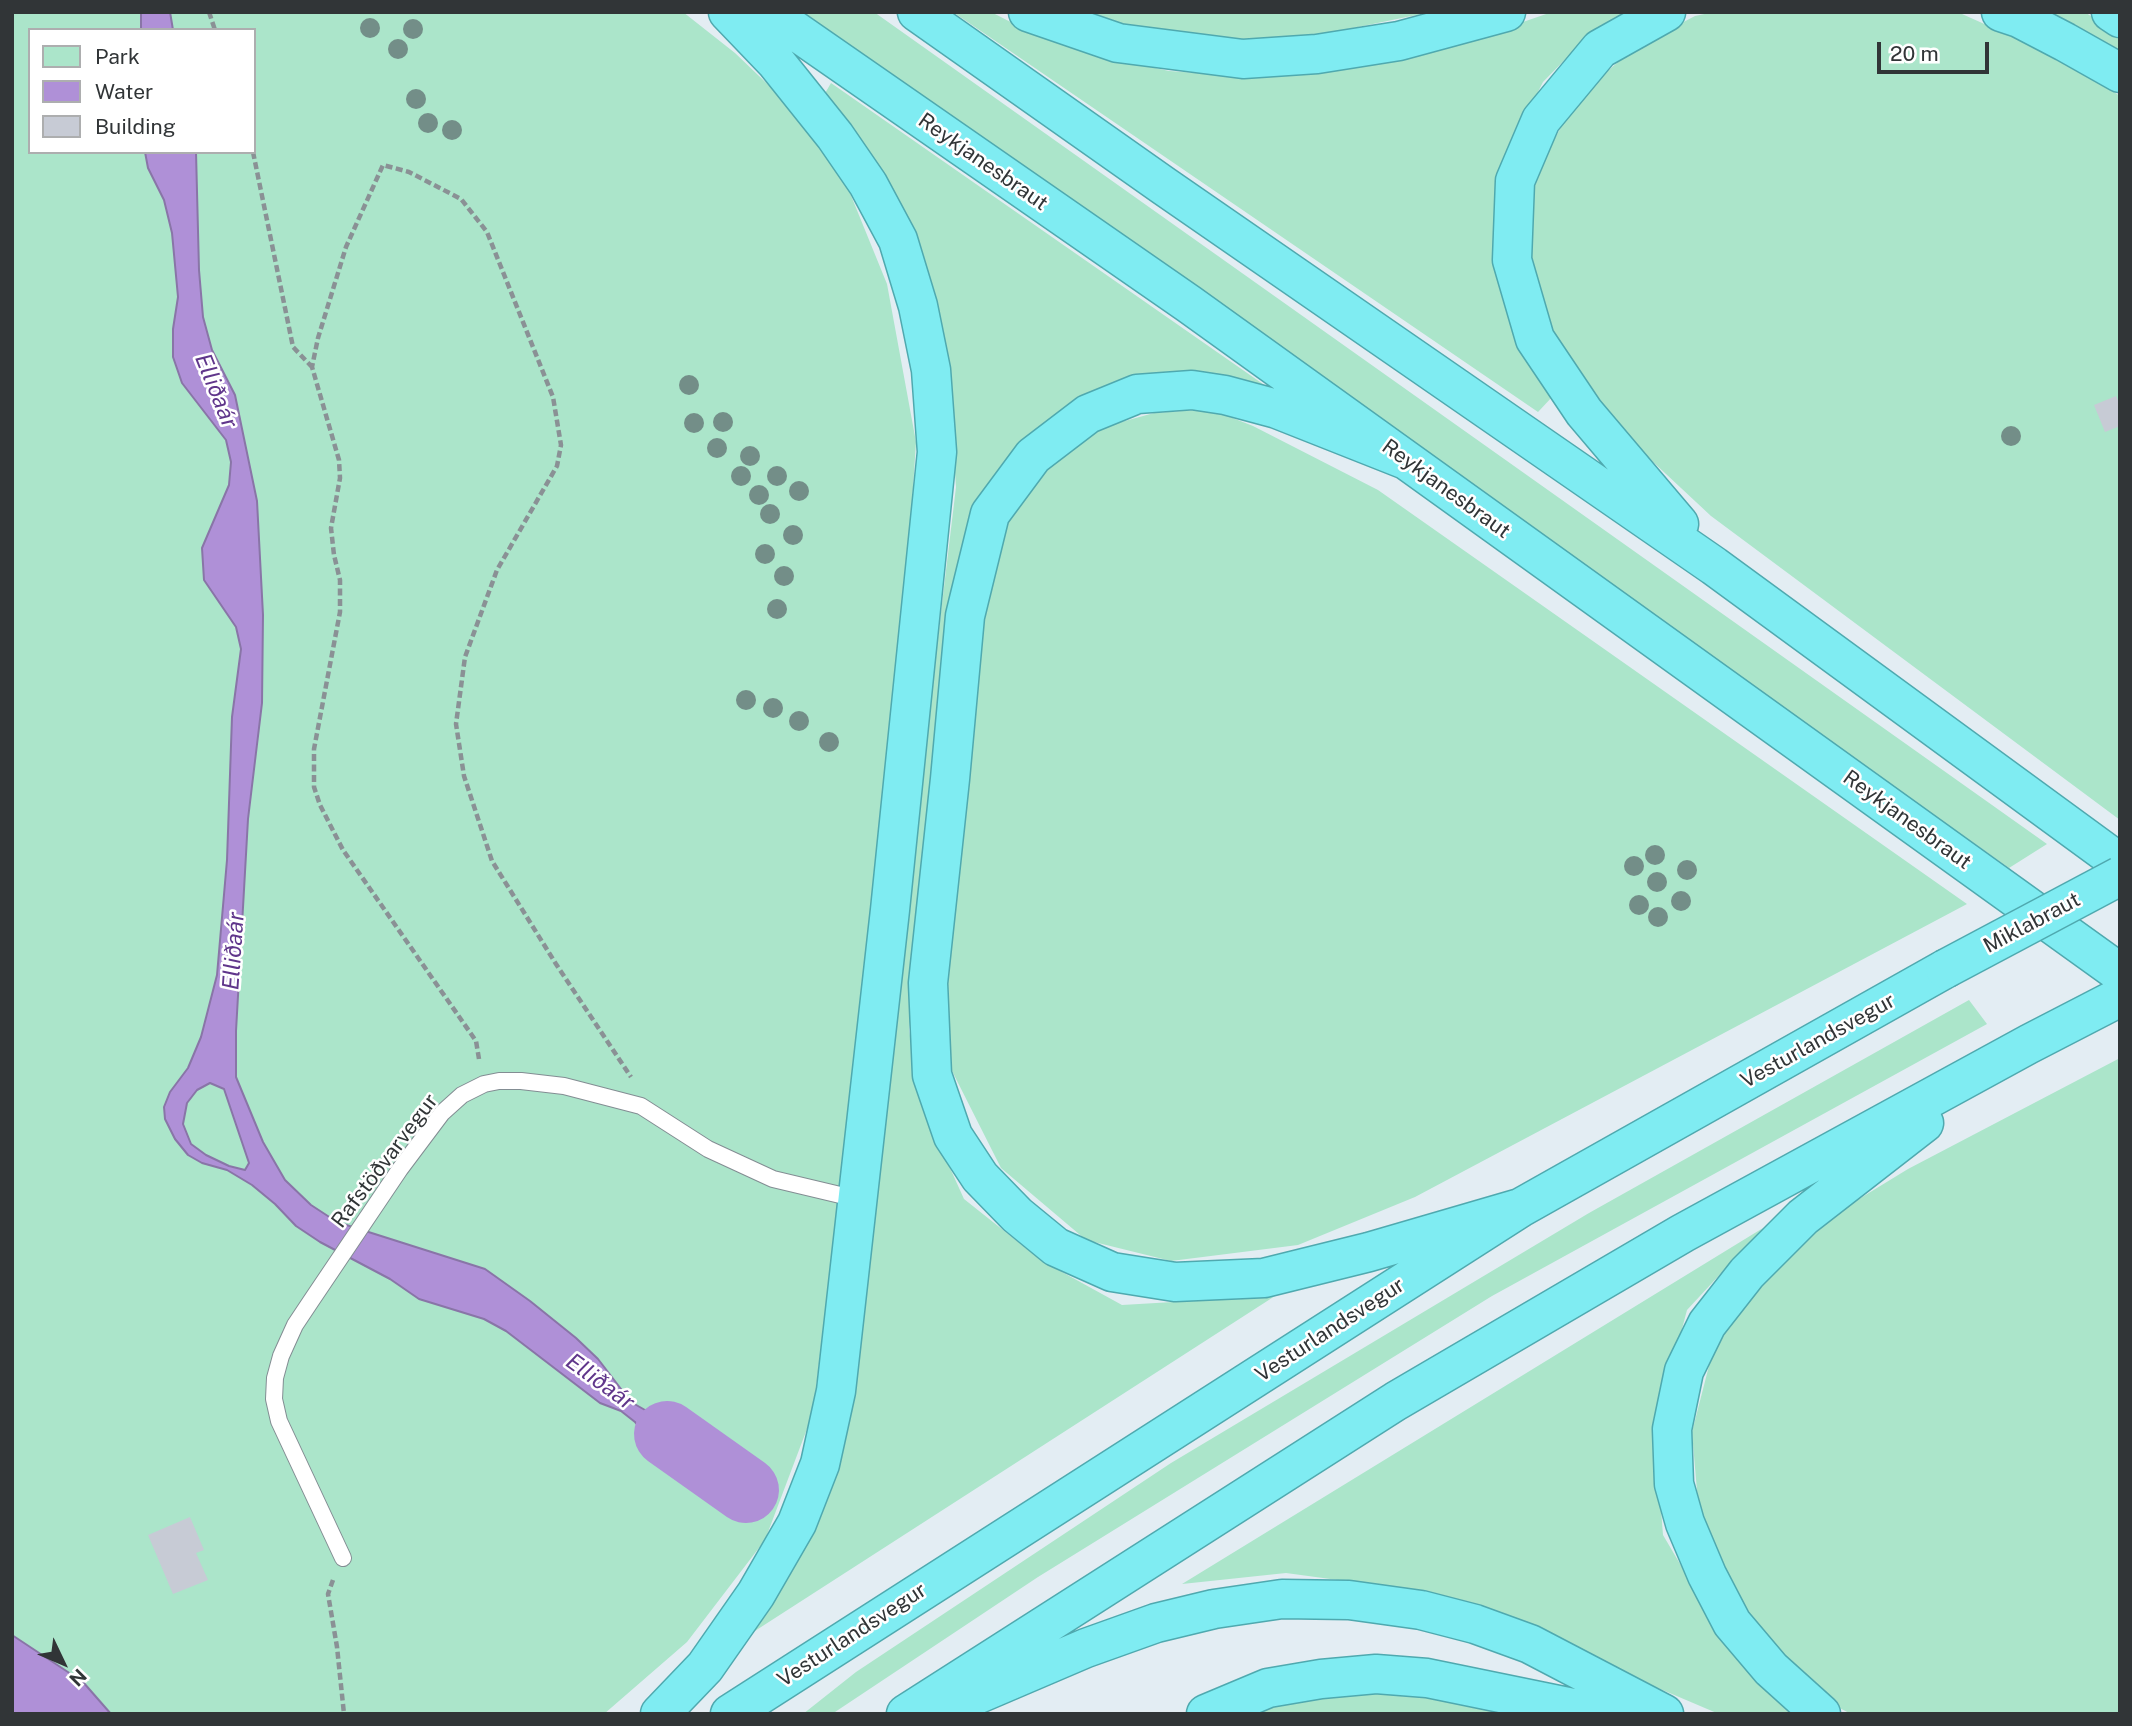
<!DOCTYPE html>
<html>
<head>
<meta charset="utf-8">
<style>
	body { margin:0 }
	#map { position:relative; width:2132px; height:1726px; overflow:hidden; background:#e3edf3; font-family:"Public Sans",sans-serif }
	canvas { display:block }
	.frame { position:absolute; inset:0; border:14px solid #313537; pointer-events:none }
	.legend { position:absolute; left:28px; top:28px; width:228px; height:126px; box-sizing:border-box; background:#fff; border:2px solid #adaeaf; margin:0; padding:9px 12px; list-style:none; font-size:21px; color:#313537 }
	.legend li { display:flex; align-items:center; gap:14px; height:35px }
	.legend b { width:35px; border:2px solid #adaeaf }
	.north { position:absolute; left:28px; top:1628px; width:70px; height:70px; -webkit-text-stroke:5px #fff; paint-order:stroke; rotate:134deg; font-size:19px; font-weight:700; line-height:28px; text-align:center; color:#313537 }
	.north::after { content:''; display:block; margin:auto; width:24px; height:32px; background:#313537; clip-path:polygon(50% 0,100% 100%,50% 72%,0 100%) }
	.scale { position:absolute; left:1877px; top:42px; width:112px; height:32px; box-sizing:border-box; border:4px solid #313537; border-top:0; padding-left:9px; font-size:21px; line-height:24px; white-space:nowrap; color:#313537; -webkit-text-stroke:5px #fff; paint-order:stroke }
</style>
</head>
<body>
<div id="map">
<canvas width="2132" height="1726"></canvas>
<div class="frame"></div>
<ul class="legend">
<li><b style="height:19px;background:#abe5ca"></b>Park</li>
<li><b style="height:19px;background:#af90d7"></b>Water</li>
<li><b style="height:19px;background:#c7cbd5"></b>Building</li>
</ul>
<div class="north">N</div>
<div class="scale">20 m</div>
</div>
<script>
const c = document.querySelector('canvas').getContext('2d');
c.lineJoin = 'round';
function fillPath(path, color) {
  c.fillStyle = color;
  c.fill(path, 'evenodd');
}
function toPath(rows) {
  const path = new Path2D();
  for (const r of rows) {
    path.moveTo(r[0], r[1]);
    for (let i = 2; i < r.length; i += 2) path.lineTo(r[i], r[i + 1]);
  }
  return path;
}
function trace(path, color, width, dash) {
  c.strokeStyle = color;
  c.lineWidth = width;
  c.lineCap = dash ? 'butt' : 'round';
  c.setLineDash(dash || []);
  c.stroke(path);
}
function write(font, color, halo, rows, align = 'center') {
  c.font = font + ' "Public Sans",sans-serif';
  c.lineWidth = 5;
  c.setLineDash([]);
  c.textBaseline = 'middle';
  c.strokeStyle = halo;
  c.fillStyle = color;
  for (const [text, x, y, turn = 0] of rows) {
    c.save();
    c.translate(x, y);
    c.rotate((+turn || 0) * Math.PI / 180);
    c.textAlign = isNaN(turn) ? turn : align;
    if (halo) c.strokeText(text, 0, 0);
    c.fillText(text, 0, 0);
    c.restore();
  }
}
fillPath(toPath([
	[12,12,683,12,735,53,830,144,887,284,916,442,907,582,849,1117,813,1413,765,1540,687,1642,604,1714,12,1714],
	[30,30,254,30,254,152,30,152],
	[801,12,874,12,2047,844,2009,868,926,104],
	[953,12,991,12,1038,36,1105,57,1169,71,1240,76,1398,54,1523,22,1552,12,1636,12,1586,38,1543,82,1503,161,1496,248,1510,324,1553,396,1538,412],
	[1066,12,1431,12,1295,40,1181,39],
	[1714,12,1947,12,1962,14,2065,60,2120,96,2120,820,1711,516,1606,418,1558,351,1532,286,1527,212,1538,170,1561,127,1594,83,1634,48,1695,16],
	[2041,12,2085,12,2120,37,2120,58],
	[831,83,1283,398,1205,374,1117,381,1056,421,974,506,909,1030,922,1106,964,1199,1042,1261,1122,1305,1275,1296,744,1638,809,1530,869,1213,956,487,946,344,914,236,824,95],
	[1210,409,1253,426,1378,490,1967,904,1415,1197,1298,1245,1171,1261,1086,1240,1001,1168,948,1063,944,982,989,564,1019,492,1092,430,1154,413],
	[1969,1000,1987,1024,1492,1296,1038,1577,832,1714,803,1714,856,1672,1171,1463,1589,1213],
	[2120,1058,2120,1714,1851,1714,1832,1704,1751,1627,1700,1526,1692,1432,1711,1358,1748,1291,1823,1221,1908,1169],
	[1763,1228,1687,1310,1655,1431,1663,1535,1723,1637,1795,1714,1719,1714,1552,1643,1419,1591,1286,1573,1182,1584],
	[1406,1688,1526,1714,1236,1714,1263,1701]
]), '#abe5ca');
const water = toPath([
	[141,12,170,12,173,30,141,30,141,12],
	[145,152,196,152,199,270,203,317,212,350,235,395,257,501,263,615,262,703,248,819,236,1031,236,1077,263,1142,285,1180,311,1205,337,1222,485,1269,530,1301,576,1338,598,1359,631,1402,645,1410,679,1413,694,1420,708,1434,744,1480,742,1487,731,1497,714,1492,675,1468,635,1422,621,1411,600,1403,506,1331,484,1319,419,1299,390,1279,320,1242,296,1226,275,1204,252,1185,227,1170,202,1163,188,1155,175,1139,165,1119,164,1107,170,1092,188,1068,201,1037,217,975,227,860,232,717,241,649,236,627,204,580,202,548,229,485,231,462,226,440,182,383,173,357,173,329,178,297,172,233,164,200,148,168,145,152],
	[210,1083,224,1089,249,1163,245,1170,229,1166,206,1155,191,1144,183,1124,187,1103,197,1090,210,1083],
	[12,1635,83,1682,111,1714,12,1714,12,1635]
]);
fillPath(water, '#af90d7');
trace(water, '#8975a7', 2);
trace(toPath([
	[667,1434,746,1490]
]), '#af90d7', 66);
fillPath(toPath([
	[2116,396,2120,405,2120,426,2105,432,2094,405],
	[190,1517,204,1550,196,1553,208,1580,173,1594,148,1535]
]), '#c7cbd5');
const service = toPath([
	[343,1558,279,1421,274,1399,275,1378,281,1356,295,1325,311,1301,400,1169,442,1113,462,1095,484,1084,499,1081,521,1081,564,1086,641,1106,708,1149,773,1179,857,1199]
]);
const trunk = toPath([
	[768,12,1189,304,2120,973],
	[917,12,1164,186,1714,566,2120,863],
	[1028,12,1118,43,1243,59,1317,54,1399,41,1506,12],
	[1666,12,1600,49,1541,120,1515,181,1512,260,1535,339,1584,412,1679,524],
	[2001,12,2019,18,2065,42,2120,73],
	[2111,12,2120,18],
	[1406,460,1277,409,1225,395,1192,390,1137,394,1088,414,1033,456,990,514,965,616,950,779,928,983,932,1075,953,1136,980,1177,1017,1215,1056,1247,1112,1272,1175,1282,1264,1278,1369,1252,1520,1208],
	[955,1704,1086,1648,1156,1623,1214,1609,1282,1599,1349,1600,1421,1610,1475,1624,1530,1644,1664,1714],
	[660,1714,705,1667,756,1594,797,1523,820,1464,836,1391,890,910,937,452,931,370,918,306,898,240,868,184,835,136,775,61,728,12],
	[730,1714,1520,1208,1945,969],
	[906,1714,1396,1401,1683,1233,2029,1044,2120,997],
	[1206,1714,1268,1688,1321,1679,1376,1674,1427,1678,1603,1714],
	[1821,1714,1771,1669,1732,1623,1707,1575,1685,1523,1674,1484,1672,1429,1684,1371,1707,1324,1747,1273,1803,1217,1924,1123]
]);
trace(service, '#838d93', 18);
trace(trunk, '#4fa9af', 41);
trace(toPath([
	[209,12,215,30],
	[253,152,293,347,312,367],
	[479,1059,476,1041,343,850,320,805,314,787,314,749,340,612,340,580,334,555,331,528,340,478,339,460,312,367,318,338,346,247,383,165,409,172,461,199,487,232,553,397,561,445,557,466,497,570,465,657,456,724,464,776,492,861,556,964,631,1077],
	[333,1580,328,1594,337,1647,344,1714]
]), '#8a9195', 4.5, [7, 3.5]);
trace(service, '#fff', 16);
trace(trunk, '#7fecf2', 38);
const trunkBridge = toPath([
	[1945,969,2120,876]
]);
trace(trunkBridge, '#4fa9af', 41, []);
trace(trunkBridge, '#7fecf2', 38);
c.fillStyle = '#738e88';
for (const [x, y] of [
	[370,28],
	[413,29],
	[398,49],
	[416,99],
	[428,123],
	[452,130],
	[689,385],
	[723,422],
	[694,423],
	[2011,436],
	[717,448],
	[750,456],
	[741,476],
	[777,476],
	[799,491],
	[759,495],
	[770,514],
	[793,535],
	[765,554],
	[784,576],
	[777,609],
	[746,700],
	[773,708],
	[799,721],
	[829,742],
	[1655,855],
	[1634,866],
	[1687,870],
	[1657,882],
	[1681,901],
	[1639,905],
	[1658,917]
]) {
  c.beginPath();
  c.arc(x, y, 10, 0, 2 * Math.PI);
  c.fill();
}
write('21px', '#313537', '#fff', [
	["Reykjanesbraut",983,162,35],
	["Reykjanesbraut",1446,489,36],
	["Reykjanesbraut",1907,820,36],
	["Miklabraut",2032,923,-28],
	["Vesturlandsvegur",1818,1041,-29],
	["Rafstöðvarvegur",385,1161,-53],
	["Vesturlandsvegur",1330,1330,-33],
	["Vesturlandsvegur",852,1635,-33]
]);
write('italic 23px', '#60368b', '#fff', [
	["Elliðaár",216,391,68],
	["Elliðaár",234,951,-86],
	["Elliðaár",600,1382,36]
]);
</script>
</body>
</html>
